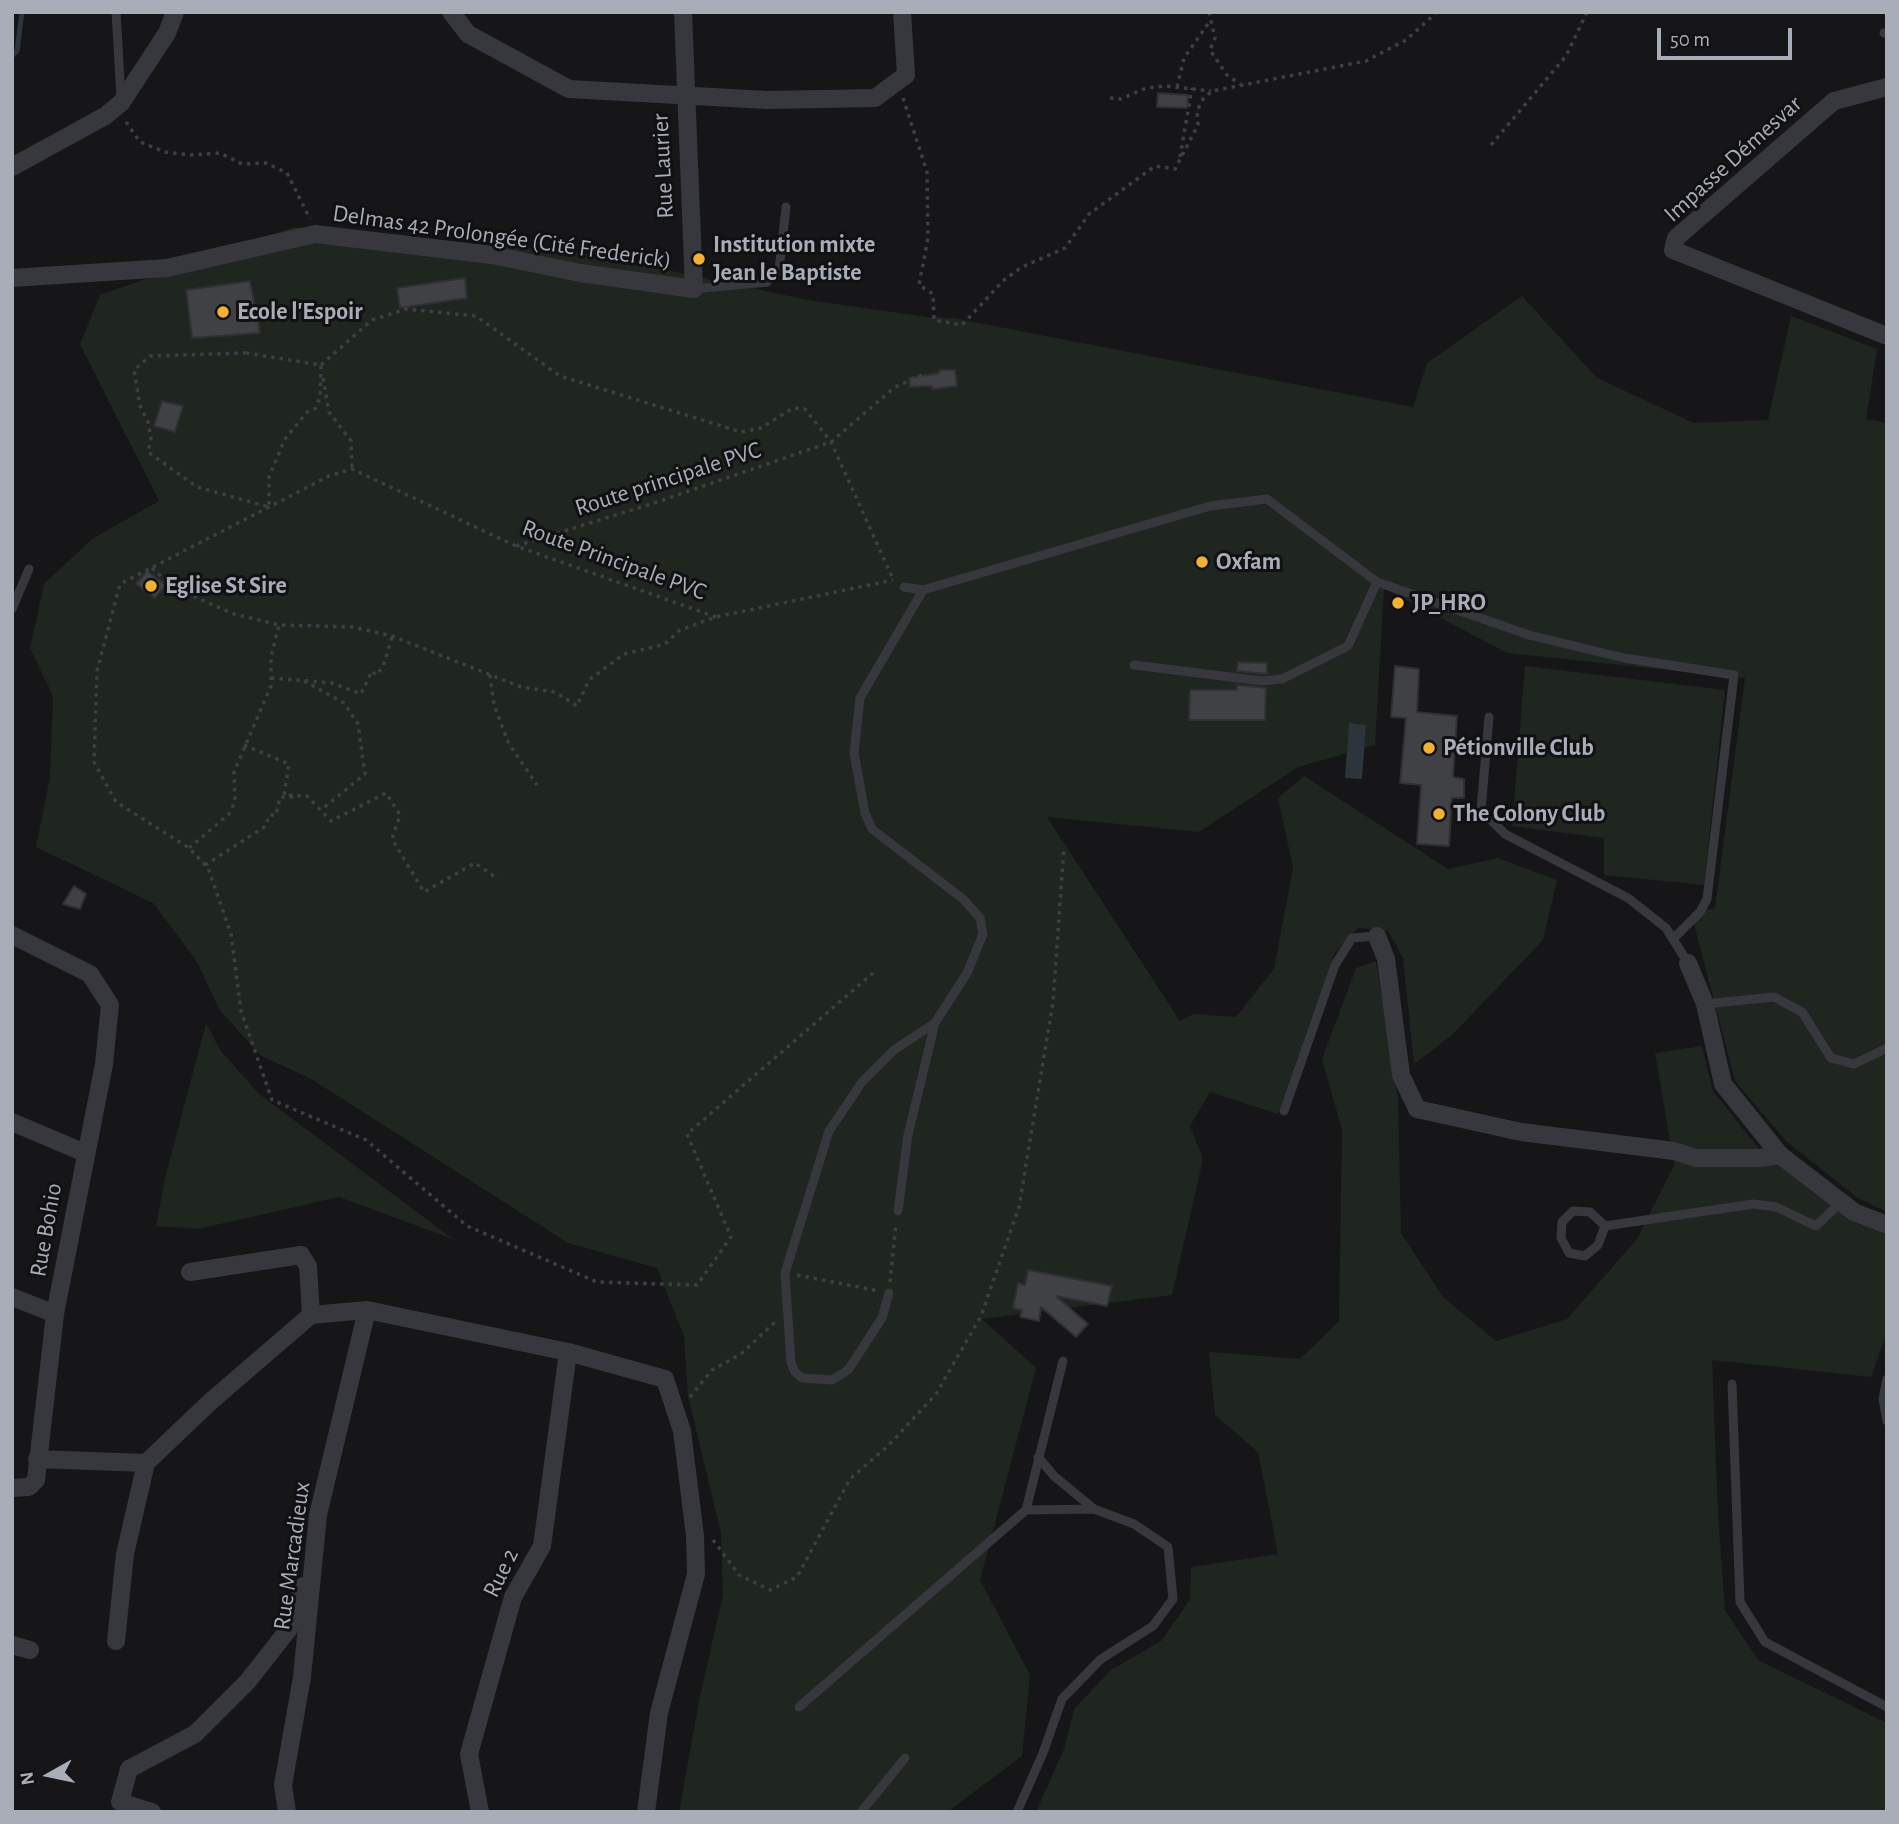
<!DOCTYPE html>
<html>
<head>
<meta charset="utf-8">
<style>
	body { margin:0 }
	#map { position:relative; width:1899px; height:1824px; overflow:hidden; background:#161618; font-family:"Alegreya Sans",sans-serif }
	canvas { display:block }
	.frame { position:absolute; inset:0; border:14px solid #a8adb8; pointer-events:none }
	.north { position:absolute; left:14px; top:1740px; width:70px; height:70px; -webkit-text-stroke:5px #111113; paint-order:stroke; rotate:261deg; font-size:19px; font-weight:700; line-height:28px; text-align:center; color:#a8adb8 }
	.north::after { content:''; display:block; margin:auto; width:24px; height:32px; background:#a8adb8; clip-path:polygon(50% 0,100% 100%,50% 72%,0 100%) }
	.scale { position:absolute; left:1657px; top:28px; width:135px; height:32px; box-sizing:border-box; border:4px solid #a8adb8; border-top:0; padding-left:9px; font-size:21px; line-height:24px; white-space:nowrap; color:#a8adb8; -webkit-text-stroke:5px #111113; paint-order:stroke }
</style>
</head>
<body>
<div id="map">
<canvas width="1899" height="1824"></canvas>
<div class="frame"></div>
<div class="north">N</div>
<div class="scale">50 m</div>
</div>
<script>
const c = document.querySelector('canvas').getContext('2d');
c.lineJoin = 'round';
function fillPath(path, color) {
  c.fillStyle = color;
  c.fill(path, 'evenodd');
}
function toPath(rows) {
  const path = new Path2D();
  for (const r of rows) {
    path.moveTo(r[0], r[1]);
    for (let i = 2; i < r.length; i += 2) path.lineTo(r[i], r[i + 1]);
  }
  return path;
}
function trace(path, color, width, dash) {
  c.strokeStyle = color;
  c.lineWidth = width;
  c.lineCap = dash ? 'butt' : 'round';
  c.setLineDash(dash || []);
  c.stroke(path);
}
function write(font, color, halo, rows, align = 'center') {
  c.font = font + ' "Alegreya Sans",sans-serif';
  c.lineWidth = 6;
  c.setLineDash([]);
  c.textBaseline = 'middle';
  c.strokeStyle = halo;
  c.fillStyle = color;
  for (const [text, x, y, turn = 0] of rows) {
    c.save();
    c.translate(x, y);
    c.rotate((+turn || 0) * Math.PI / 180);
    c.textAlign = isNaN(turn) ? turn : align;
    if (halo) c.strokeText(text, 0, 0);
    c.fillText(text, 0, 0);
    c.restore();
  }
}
fillPath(toPath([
	[294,227,592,254,808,300,927,317,953,318,1413,407,1427,363,1522,296,1597,378,1694,423,1768,420,1791,316,1877,349,1866,419,1887,423,1887,1212,1858,1198,1787,1142,1735,1081,1691,913,1715,908,1745,678,1507,653,1384,588,1375,745,1298,767,1199,832,1047,817,1180,1021,1193,1014,1236,1017,1274,969,1293,868,1278,798,1304,776,1448,869,1498,858,1557,880,1543,940,1452,1035,1414,1064,1403,958,1388,931,1358,928,1334,954,1278,1114,1210,1092,1190,1126,1203,1159,1172,1295,982,1319,1036,1368,980,1580,1030,1675,1022,1756,947,1812,679,1812,700,1696,723,1595,721,1533,688,1396,684,1336,657,1268,568,1243,313,1080,260,1055,219,1009,196,960,153,903,36,847,50,777,53,696,30,648,44,584,92,539,159,501,80,344,100,295],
	[1525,666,1725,690,1704,885,1604,875,1604,838,1512,826],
	[1376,961,1398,1100,1401,1233,1443,1297,1496,1341,1567,1319,1637,1239,1674,1165,1655,1053,1702,1046,1713,1091,1759,1149,1823,1200,1887,1235,1887,1332,1871,1377,1712,1360,1718,1515,1725,1610,1758,1660,1887,1723,1887,1812,1036,1812,1064,1749,1074,1709,1111,1670,1161,1641,1190,1600,1191,1567,1278,1554,1258,1452,1215,1415,1209,1352,1300,1359,1339,1321,1342,1130,1322,1059,1356,968],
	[206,1023,220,1050,259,1094,453,1239,339,1197,198,1229,156,1226,165,1178]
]), '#1e261f');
fillPath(toPath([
	[1349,723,1366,725,1362,779,1345,778]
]), '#2c353c');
trace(toPath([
	[12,56,17,51,22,12]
]), '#2c353c', 5);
const building = toPath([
	[1158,93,1188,95,1187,108,1157,107,1158,93],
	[465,278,467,298,400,308,397,288,465,278],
	[250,281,260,333,192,338,186,290,250,281],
	[939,370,955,370,957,386,932,389,932,386,910,387,909,378,939,373,939,370],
	[162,401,183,406,175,432,154,426,162,401],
	[147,571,166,585,155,598,136,584,147,571],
	[1238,662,1267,663,1267,674,1237,671,1238,662],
	[1395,666,1419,669,1417,712,1457,716,1453,777,1464,779,1464,798,1452,798,1449,846,1417,844,1421,785,1400,783,1406,718,1391,717,1395,666],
	[1237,685,1266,688,1265,720,1189,720,1190,690,1237,690,1237,685],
	[74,886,86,894,80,909,63,904,74,886],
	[1028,1270,1112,1286,1107,1306,1056,1296,1088,1324,1076,1337,1041,1307,1039,1321,1020,1317,1022,1310,1013,1308,1018,1283,1025,1285,1028,1270]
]);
fillPath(building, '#404145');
trace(building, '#303034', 2);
trace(toPath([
	[1209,12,1215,38,1210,50,1227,75,1240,84],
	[1177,87,1184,58,1210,21],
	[903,98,927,172,928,238,919,285,933,294,934,320,962,325,1004,280,1022,267,1065,248,1089,214,1155,166,1175,169,1198,125,1197,111,1203,99,1212,91,1366,61,1406,40,1437,12],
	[1110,98,1121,99,1146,88,1165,86,1211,91],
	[126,122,140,142,165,152,191,155,220,153,242,164,266,163,287,173,310,219],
	[1491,145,1566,56,1587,12],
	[1180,157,1192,88],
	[246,353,321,365,320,397,316,408,307,412,285,439,269,477,269,507,197,487,148,452,151,439,148,422,140,406,134,370,150,356,246,353],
	[321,365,372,320,406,309,476,316,560,376,741,432,761,428,793,408,805,409,831,442,893,579],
	[323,378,329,412,351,441,352,469],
	[516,546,654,503,831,442,895,387,922,375],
	[152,568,172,587,234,614,279,625,353,627,392,636,521,687,555,692,577,706,589,680,624,654,665,644,680,630,716,617,893,580],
	[716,617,516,546,352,469,329,476,120,584,97,671,94,762,116,802,189,848,208,868,231,934,241,1011,272,1100,366,1140,467,1226,597,1282,697,1285,731,1237,687,1134,873,973],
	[490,675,494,705,509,744,537,785],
	[271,678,332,683,361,694,372,671,376,675,383,667,392,637],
	[304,681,344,703,358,724,365,774,321,810],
	[244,745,289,764,284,795,307,796,331,821,386,793,400,815,392,839,424,892,475,863,498,879],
	[189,848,229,814,235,802,234,772,271,686,271,657,279,625],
	[205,865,266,826,269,815,276,815,280,797,297,797],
	[797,1275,879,1291],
	[890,1282,896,1224],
	[690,1397,712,1370,741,1354,775,1322],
	[713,1540,739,1575,770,1590,797,1577,850,1479,889,1445,936,1394,981,1316,1019,1207,1053,1002,1064,847]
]), '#3d3f44', 3.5, [3.5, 5]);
trace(toPath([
	[116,12,121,98],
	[1884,33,1887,32],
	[694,289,767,282,779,270,786,207],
	[904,587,923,590,1210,506,1267,499,1377,582,1529,635,1624,658,1734,675,1707,899,1700,912,1673,939],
	[923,590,860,698,854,753,865,813,872,829,963,899,980,918,983,934,967,973,935,1023],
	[12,609,29,569],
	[1134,665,1262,681,1282,679,1348,646,1377,582],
	[1489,717,1481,810,1505,834,1628,898,1666,928,1688,963],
	[1705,1004,1774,997,1802,1012,1831,1058,1854,1064,1887,1048],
	[1284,1111,1335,965,1352,938,1377,936],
	[1605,1226,1598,1245,1585,1256,1569,1253,1561,1238,1562,1222,1573,1211,1590,1212,1605,1226,1753,1204,1776,1207,1816,1226,1841,1202],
	[889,1293,882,1318,848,1370,832,1380,802,1378,795,1372,791,1363,785,1273,829,1131,862,1082,894,1050,935,1023,908,1135,898,1211],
	[1887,1379,1883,1399,1887,1421],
	[1732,1384,1740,1602,1765,1642,1887,1707],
	[1038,1457,1054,1476,1094,1509],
	[1026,1510,1063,1361],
	[799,1707,1026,1510,1094,1509,1134,1524,1168,1547,1173,1599,1153,1626,1101,1659,1062,1699,1043,1753,1017,1812],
	[861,1812,905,1758]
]), '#37383d', 9);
trace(toPath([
	[451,12,468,34,569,89,767,100,875,98,906,75,902,12],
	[1887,87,1834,101,1676,238,1673,250,1887,336],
	[12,167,105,116,121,103,167,33,175,12],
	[12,278,167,268,315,234,492,255,580,273,694,289,683,12],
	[12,935,90,974,110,1005,104,1064,55,1314,36,1480,29,1487,12,1488],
	[1377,936,1386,959,1401,1075,1417,1109,1521,1132,1674,1151,1696,1158,1760,1158,1780,1155],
	[1688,963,1705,1004,1723,1084,1780,1155,1854,1212,1887,1225],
	[12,1122,85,1153],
	[190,1272,301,1255,308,1266,311,1315],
	[12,1297,55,1314],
	[37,1459,146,1463,210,1402,311,1315,367,1310,568,1352,665,1379,682,1431,695,1536,696,1574,659,1713,646,1812],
	[116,1641,125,1554,146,1463],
	[12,1645,30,1650],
	[152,1812,120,1802,129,1769,195,1734,248,1681,288,1630,303,1586],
	[287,1812,283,1785,302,1677,318,1515,367,1310],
	[480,1812,469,1754,513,1597,542,1546,568,1352]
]), '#37383d', 18);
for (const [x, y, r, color] of [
	[699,259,7,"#f2b134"],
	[223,312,7,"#f2b134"],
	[1202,562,7,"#f2b134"],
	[151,586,7,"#f2b134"],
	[1398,603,7,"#f2b134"],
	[1429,748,7,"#f2b134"],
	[1439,814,7,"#f2b134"]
]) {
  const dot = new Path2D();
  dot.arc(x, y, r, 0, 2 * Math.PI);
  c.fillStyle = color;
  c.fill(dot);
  trace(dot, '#111113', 2.5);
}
write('24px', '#a8adb8', '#111113', [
	["Impasse Démesvar",1733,159,-42],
	["Rue Laurier",663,166,-93],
	["Delmas 42 Prolongée (Cité Frederick)",502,237,8],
	["Route principale PVC",668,479,-18],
	["Route Principale PVC",614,560,20],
	["Rue Bohio",46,1230,-80],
	["Rue Marcadieux",292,1556,-82],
	["Rue 2",501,1573,-64]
]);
write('bold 24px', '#a8adb8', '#111113', [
	["Institution mixte",713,245],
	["Jean le Baptiste",713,273],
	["Ecole l'Espoir",237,312],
	["Oxfam",1216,562],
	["Eglise St Sire",165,586],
	["JP_HRO",1412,603],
	["Pétionville Club",1443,748],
	["The Colony Club",1453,814]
], 'left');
</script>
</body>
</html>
